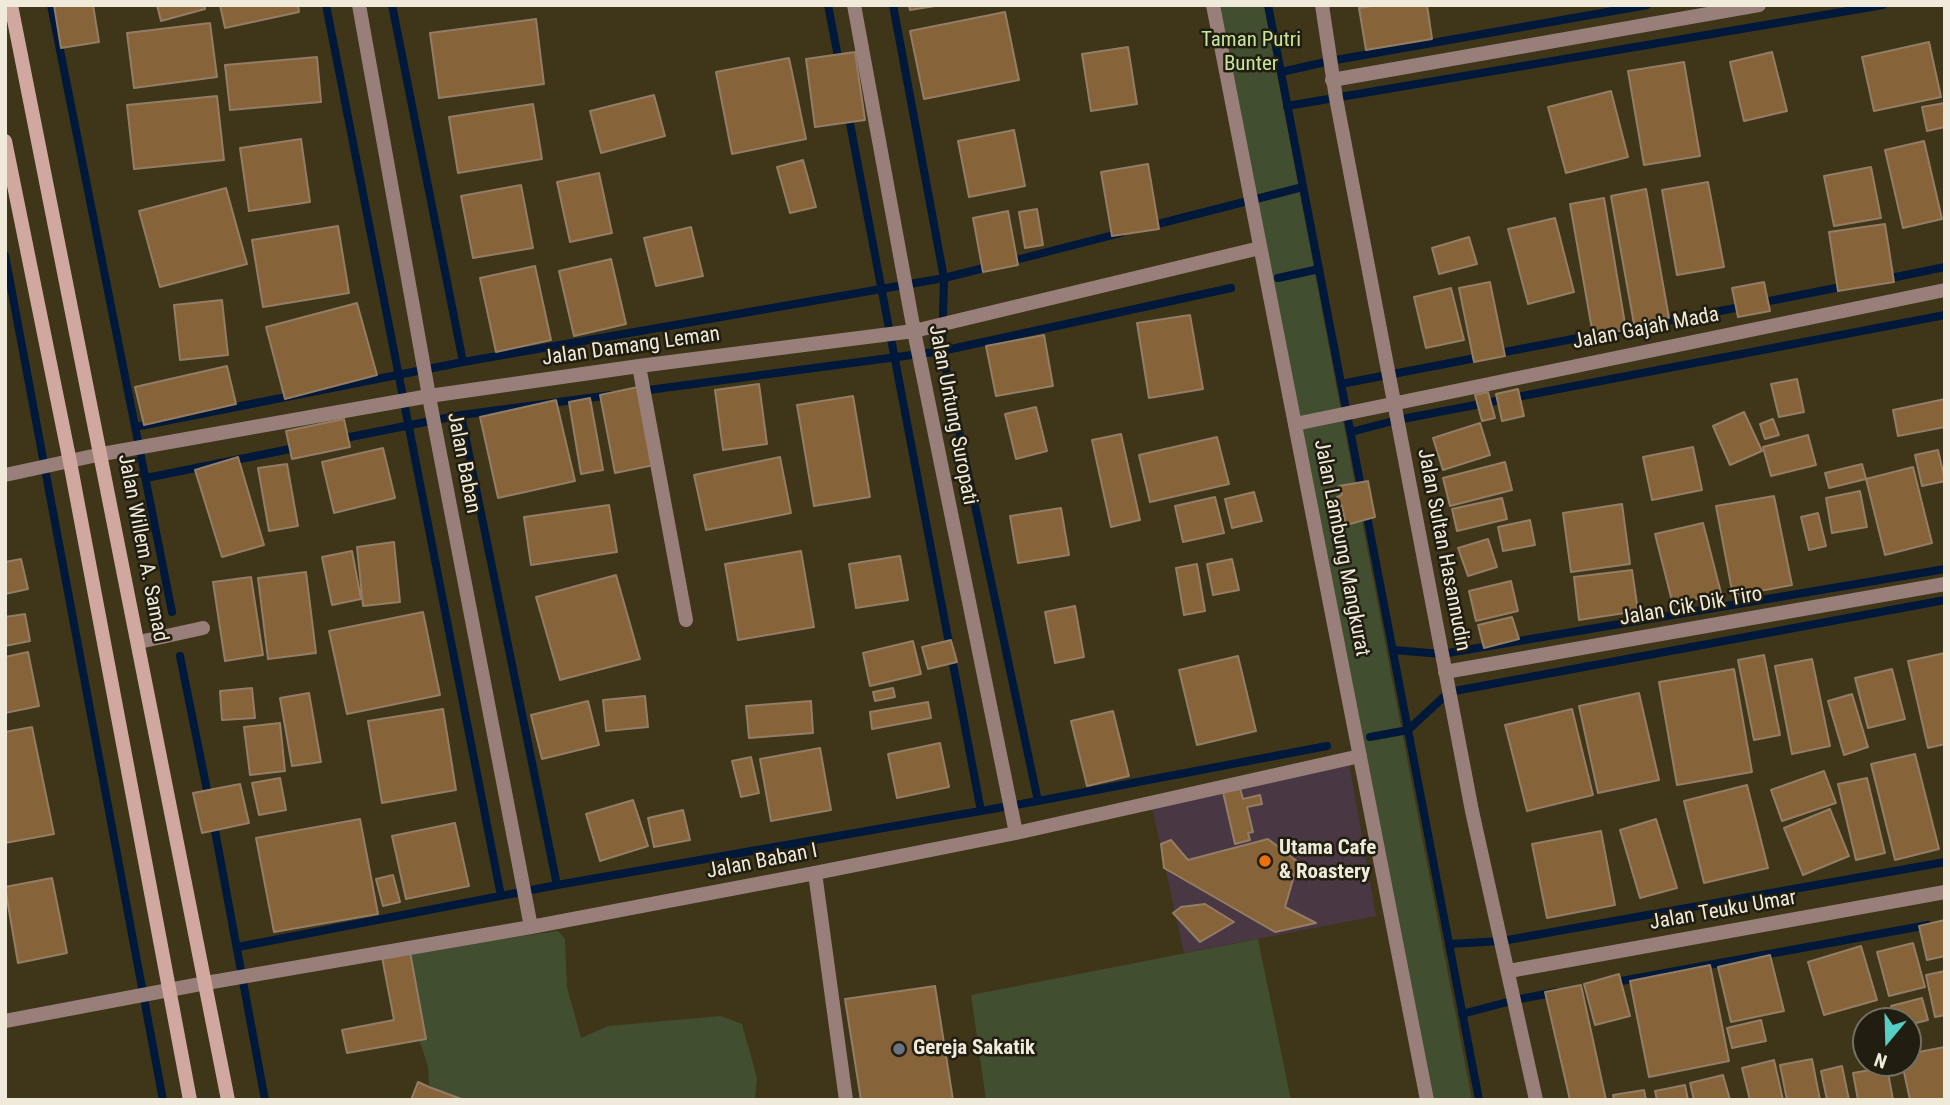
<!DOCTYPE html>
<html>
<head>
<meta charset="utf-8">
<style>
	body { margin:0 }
	#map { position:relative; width:1950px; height:1105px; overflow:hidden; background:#3f3519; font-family:"Roboto Condensed",sans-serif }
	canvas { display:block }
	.frame { position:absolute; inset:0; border:7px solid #efead9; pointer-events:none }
	.north { position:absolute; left:1852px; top:1007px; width:70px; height:70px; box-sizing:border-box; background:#211d11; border:2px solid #736f61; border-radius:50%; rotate:199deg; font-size:19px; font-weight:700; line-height:28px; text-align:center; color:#efead9 }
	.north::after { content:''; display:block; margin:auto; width:24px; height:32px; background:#55cec4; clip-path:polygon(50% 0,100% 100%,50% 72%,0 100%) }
</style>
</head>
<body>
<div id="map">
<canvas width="1950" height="1105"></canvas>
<div class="frame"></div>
<div class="north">N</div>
</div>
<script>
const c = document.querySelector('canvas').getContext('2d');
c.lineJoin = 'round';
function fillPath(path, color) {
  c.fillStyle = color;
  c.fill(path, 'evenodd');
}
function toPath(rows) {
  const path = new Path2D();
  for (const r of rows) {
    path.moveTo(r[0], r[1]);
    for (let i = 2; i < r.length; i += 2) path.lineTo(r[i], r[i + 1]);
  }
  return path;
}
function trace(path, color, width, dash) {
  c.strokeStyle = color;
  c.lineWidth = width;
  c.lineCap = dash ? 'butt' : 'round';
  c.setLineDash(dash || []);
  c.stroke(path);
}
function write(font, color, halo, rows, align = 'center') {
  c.font = font + ' "Roboto Condensed",sans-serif';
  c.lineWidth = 5;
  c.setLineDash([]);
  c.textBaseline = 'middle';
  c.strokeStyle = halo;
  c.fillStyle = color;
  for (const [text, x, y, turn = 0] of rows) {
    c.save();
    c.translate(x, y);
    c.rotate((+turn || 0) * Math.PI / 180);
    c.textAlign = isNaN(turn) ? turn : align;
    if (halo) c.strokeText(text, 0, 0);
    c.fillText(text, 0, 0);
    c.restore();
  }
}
fillPath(toPath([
	[1349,763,1376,916,1184,953,1152,807]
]), '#493843');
fillPath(toPath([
	[1220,5,1264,5,1472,1100,1433,1100],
	[558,931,565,939,567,987,581,1038,608,1026,721,1016,742,1024,757,1078,755,1100,464,1100,429,1087,428,1066,419,1040,410,952],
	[1258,939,1291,1100,986,1100,971,995]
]), '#424e30');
trace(toPath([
	[51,5,172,612],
	[326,5,501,896],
	[392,5,463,362,944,278,942,351,641,391],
	[828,5,839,62],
	[893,5,944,278,992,266],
	[1268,5,1362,492],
	[1281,72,1330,61,1647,5],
	[1287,106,1883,5],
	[848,113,981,811],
	[1150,226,1303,187],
	[5,255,163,1100],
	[1008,262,1121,233],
	[1278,278,1319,269],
	[1886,279,1945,267],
	[1231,288,942,351,1038,801,1327,746],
	[1759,303,1846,286],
	[1494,354,1746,306],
	[1341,384,1481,357],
	[611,395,461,415,557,885,1038,801],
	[135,427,463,362],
	[1351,432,1397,420,1945,315],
	[340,439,461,415],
	[146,478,300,447],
	[1366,511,1479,1100],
	[1393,650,1442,654,1945,569],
	[180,656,209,800],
	[1370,737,1408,730,1449,692,1945,600],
	[213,820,265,1100],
	[1449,944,1502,941,1945,862],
	[238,947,557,885],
	[1610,983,1928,925],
	[1462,1014,1515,1000,1556,992]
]), '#001839', 8);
const building = toPath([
	[54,5,93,5,99,42,61,48,54,5],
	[157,5,204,5,205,9,161,21,157,5],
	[220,5,298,5,299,12,225,28,220,5],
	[909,5,941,5,910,10,909,5],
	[1378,5,1427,5,1432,39,1366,50,1359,8,1378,5],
	[1005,12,1019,80,924,99,910,31,1005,12],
	[536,19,544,84,439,98,430,33,536,19],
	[210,23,217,77,134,88,127,33,210,23],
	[1929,42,1941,97,1874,111,1862,57,1929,42],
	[1128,47,1137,104,1091,111,1082,54,1128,47],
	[855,52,865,120,815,127,806,59,855,52],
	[1772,52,1787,111,1744,121,1730,62,1772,52],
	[317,57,321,102,230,110,225,65,317,57],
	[789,58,806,139,732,154,716,72,789,58],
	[1684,62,1700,156,1644,165,1628,71,1684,62],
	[1611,91,1628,157,1566,173,1548,107,1611,91],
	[654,95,665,136,601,153,590,111,654,95],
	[217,96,224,160,134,169,127,105,217,96],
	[1945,103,1945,127,1927,131,1922,107,1945,103],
	[533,104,542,159,458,173,449,117,533,104],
	[1014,130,1025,186,969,197,958,141,1014,130],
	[301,139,310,202,249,211,240,148,301,139],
	[1924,141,1942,219,1903,228,1885,150,1924,141],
	[803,160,816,207,790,213,777,167,803,160],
	[1148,164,1159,229,1112,236,1101,172,1148,164],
	[1871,167,1881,218,1834,226,1824,176,1871,167],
	[599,173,612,233,570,242,557,182,599,173],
	[1708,182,1724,267,1677,275,1662,190,1708,182],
	[521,185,533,248,473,258,461,196,521,185],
	[226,188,247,264,160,287,139,211,226,188],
	[1646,189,1669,318,1634,324,1611,196,1646,189],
	[1604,198,1626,330,1593,335,1570,204,1604,198],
	[1037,209,1043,245,1025,248,1019,212,1037,209],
	[1008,211,1018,265,983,272,973,218,1008,211],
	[1555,218,1574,292,1528,304,1508,229,1555,218],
	[1885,224,1894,282,1838,291,1829,232,1885,224],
	[338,226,349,293,263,307,252,240,338,226],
	[691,227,703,276,656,286,644,238,691,227],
	[1469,237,1477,264,1439,274,1432,248,1469,237],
	[611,259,626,324,574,336,559,271,611,259],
	[535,266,551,340,496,352,480,278,535,266],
	[1490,282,1505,356,1474,362,1459,288,1490,282],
	[1764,282,1770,311,1738,317,1732,288,1764,282],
	[1451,288,1464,340,1426,348,1414,297,1451,288],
	[222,300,228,355,180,360,174,305,222,300],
	[357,303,377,375,285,399,266,327,357,303],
	[1190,315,1203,389,1149,398,1137,323,1190,315],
	[1044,335,1053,386,996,396,986,346,1044,335],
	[227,366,236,404,144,425,135,387,227,366],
	[1797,379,1804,412,1779,417,1771,384,1797,379],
	[759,384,767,444,723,450,715,390,759,384],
	[638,387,654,465,615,473,600,395,638,387],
	[1518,389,1524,416,1502,421,1496,394,1518,389],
	[1488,392,1495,418,1482,421,1475,395,1488,392],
	[853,396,870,497,814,506,797,405,853,396],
	[590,398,603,470,581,474,569,402,590,398],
	[1945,399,1945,427,1898,436,1893,410,1945,399],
	[556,400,575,481,498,498,480,417,556,400],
	[1036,407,1047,451,1016,459,1005,414,1036,407],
	[1744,412,1762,451,1730,465,1713,426,1744,412],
	[344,419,350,447,292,459,286,431,344,419],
	[1773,419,1779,435,1765,439,1760,424,1773,419],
	[1480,423,1490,455,1443,470,1433,438,1480,423],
	[1121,434,1140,520,1111,527,1092,440,1121,434],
	[1808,435,1816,465,1771,476,1763,447,1808,435],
	[1217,437,1229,484,1150,502,1139,455,1217,437],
	[1693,447,1702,490,1652,500,1643,457,1693,447],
	[383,448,395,498,334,513,322,462,383,448],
	[1938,450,1945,481,1922,486,1915,455,1938,450],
	[238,457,264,545,222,557,195,470,238,457],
	[780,457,791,513,706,530,694,475,780,457],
	[1505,462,1512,490,1450,506,1443,478,1505,462],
	[287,464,298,526,269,531,258,468,287,464],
	[1862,464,1866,479,1829,488,1825,473,1862,464],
	[1913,467,1932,543,1885,555,1866,479,1913,467],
	[1368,481,1375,517,1346,525,1342,506,1338,505,1337,497,1342,495,1339,486,1368,481],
	[1860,491,1867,527,1832,533,1826,498,1860,491],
	[1254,492,1262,521,1232,528,1225,499,1254,492],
	[1774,496,1792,585,1733,596,1716,506,1774,496],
	[1215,497,1224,533,1183,542,1175,506,1215,497],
	[1502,498,1507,519,1457,531,1452,509,1502,498],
	[1622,504,1630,564,1571,572,1563,513,1622,504],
	[609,505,617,552,531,565,524,517,609,505],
	[1061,508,1069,555,1018,563,1010,516,1061,508],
	[1818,513,1826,546,1809,550,1801,517,1818,513],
	[1530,520,1535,545,1503,551,1498,527,1530,520],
	[1703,523,1721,593,1673,605,1655,534,1703,523],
	[1488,539,1497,567,1468,576,1458,548,1488,539],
	[394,542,400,602,363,606,357,547,394,542],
	[352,551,361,599,332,605,322,557,352,551],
	[801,551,814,627,738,640,725,564,801,551],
	[900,556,908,600,856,608,849,564,900,556],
	[21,559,28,589,5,594,5,562,21,559],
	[1232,559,1239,590,1213,595,1207,564,1232,559],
	[1197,564,1205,611,1184,615,1176,568,1197,564],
	[1632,570,1638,611,1579,620,1574,577,1632,570],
	[306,572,316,653,268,659,258,578,306,572],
	[616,575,640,659,560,680,536,597,616,575],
	[251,577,263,655,225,661,213,582,251,577],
	[1511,581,1518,611,1476,621,1469,591,1511,581],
	[1075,606,1084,657,1055,663,1045,612,1075,606],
	[423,612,440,695,347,714,329,631,423,612],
	[25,614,30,641,5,646,5,617,25,614],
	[1512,617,1519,639,1484,648,1478,625,1512,617],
	[951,640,957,662,928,669,922,647,951,640],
	[913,641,921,674,870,686,863,653,913,641],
	[28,652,39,706,5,713,5,657,28,652],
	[1945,653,1945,744,1928,748,1908,661,1945,653],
	[1764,655,1780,735,1754,740,1738,660,1764,655],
	[1238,656,1256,731,1197,745,1179,670,1238,656],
	[1812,659,1830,746,1792,754,1775,666,1812,659],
	[1734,669,1752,772,1677,785,1659,682,1734,669],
	[1892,669,1905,719,1868,728,1855,678,1892,669],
	[252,688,255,718,222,720,220,691,252,688],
	[893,688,895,697,875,701,873,692,893,688],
	[309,693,321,762,292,766,280,698,309,693],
	[1639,693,1659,780,1598,793,1579,706,1639,693],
	[1852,694,1868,747,1844,755,1828,701,1852,694],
	[645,696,648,727,606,731,603,700,645,696],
	[588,701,599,745,542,759,531,715,588,701],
	[811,701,813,733,749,738,746,706,811,701],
	[928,702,931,718,872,729,870,712,928,702],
	[443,709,456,790,382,803,368,721,443,709],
	[1572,709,1593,795,1527,811,1505,725,1572,709],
	[1113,711,1129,776,1087,786,1071,721,1113,711],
	[280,723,285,771,250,775,244,727,280,723],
	[32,727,54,834,5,843,5,732,32,727],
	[940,743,949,787,897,798,888,754,940,743],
	[820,748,831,810,771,821,760,759,820,748],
	[1915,754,1939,849,1895,860,1871,764,1915,754],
	[751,757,759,793,741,797,732,761,751,757],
	[1824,771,1836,803,1782,821,1771,790,1824,771],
	[280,778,286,810,259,815,252,783,280,778],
	[1867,778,1885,853,1856,860,1838,784,1867,778],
	[240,784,249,823,202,833,193,793,240,784],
	[1747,785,1768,868,1704,883,1684,801,1747,785],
	[1240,788,1243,799,1260,795,1262,804,1247,807,1253,832,1248,833,1250,840,1235,844,1223,792,1240,788],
	[633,800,648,846,600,861,586,814,633,800],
	[1830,809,1849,856,1803,875,1784,828,1830,809],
	[683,810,690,840,654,847,648,818,683,810],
	[360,819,378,914,274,932,256,838,360,819],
	[1656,819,1677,888,1640,898,1620,830,1656,819],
	[455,823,469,886,406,899,392,836,455,823],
	[1601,831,1615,905,1547,918,1532,844,1601,831],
	[1268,839,1298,862,1285,907,1316,923,1275,932,1164,868,1161,844,1171,840,1188,860,1268,839],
	[393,875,400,902,383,906,376,879,393,875],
	[52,878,67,953,18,963,5,887,52,878],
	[1205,904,1234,922,1200,942,1173,913,1181,907,1205,904],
	[1945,920,1945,956,1927,960,1919,926,1945,920],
	[1913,943,1925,987,1889,996,1877,952,1913,943],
	[1861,946,1877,1000,1824,1015,1808,962,1861,946],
	[410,952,426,1039,347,1053,342,1030,394,1020,382,957,410,952],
	[1770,955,1784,1011,1731,1022,1718,967,1770,955],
	[1710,965,1729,1061,1649,1077,1630,981,1710,965],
	[1945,971,1945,1015,1935,1017,1926,975,1945,971],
	[1619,974,1630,1016,1595,1025,1584,984,1619,974],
	[1581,985,1606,1100,1570,1100,1545,992,1581,985],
	[935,986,953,1100,861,1100,845,999,935,986],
	[1922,998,1928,1020,1908,1025,1908,1021,1895,1021,1891,1006,1922,998],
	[1761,1020,1766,1041,1732,1048,1727,1028,1761,1020],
	[1945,1047,1945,1100,1910,1100,1902,1063,1908,1063,1908,1054,1945,1047],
	[1812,1059,1820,1100,1787,1100,1780,1065,1812,1059],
	[1774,1060,1783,1100,1750,1100,1742,1068,1774,1060],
	[1842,1066,1849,1100,1827,1100,1821,1071,1842,1066],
	[1887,1067,1893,1100,1858,1100,1853,1073,1887,1067],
	[1723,1075,1730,1100,1694,1100,1690,1083,1723,1075],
	[418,1082,429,1087,464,1100,411,1100,418,1082],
	[1685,1085,1688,1100,1657,1100,1655,1091,1685,1085],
	[1644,1090,1646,1100,1614,1100,1613,1095,1644,1090]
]);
fillPath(building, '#87633a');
trace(building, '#937d64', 2);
trace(toPath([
	[359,5,431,407,531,927],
	[854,5,914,331,1016,833],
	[1332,80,1759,5],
	[639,366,686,620],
	[1295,424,1945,290],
	[5,475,102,454,429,396,639,366,914,331,1260,248],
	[139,642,203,628],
	[1445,672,1945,584],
	[815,873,846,1100],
	[1509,971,1945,892],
	[5,1021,206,983,531,927,815,873,1016,833,1360,756]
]), '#997f7a', 14);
trace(toPath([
	[1213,5,1427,1100],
	[1322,5,1336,98,1472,811,1536,1100]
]), '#997f7a', 14);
trace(toPath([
	[11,5,228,1100],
	[5,141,70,462,190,1100]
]), '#d1a8a0', 14);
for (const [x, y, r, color] of [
	[1265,861,7,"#e8710a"],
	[899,1049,7,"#6b7280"]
]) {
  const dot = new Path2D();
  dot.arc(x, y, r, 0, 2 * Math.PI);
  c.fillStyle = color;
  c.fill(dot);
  trace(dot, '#211d11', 2.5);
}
write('21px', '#c7e59b', '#211d11', [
	["Taman Putri",1251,41],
	["Bunter",1251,65]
]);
write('21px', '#efead9', '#211d11', [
	["Jalan Gajah Mada",1646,329,-11],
	["Jalan Damang Leman",631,347,-8],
	["Jalan Untung Suropati",952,415,79],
	["Jalan Baban",463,463,79],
	["Jalan Willem A. Samad",142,548,79],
	["Jalan Lambung Mangkurat",1341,548,79],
	["Jalan Sultan Hasannudin",1443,550,79],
	["Jalan Cik Dik Tiro",1691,607,-10],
	["Jalan Baban I",762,862,-11],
	["Jalan Teuku Umar",1723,911,-10]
]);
write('bold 21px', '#efead9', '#211d11', [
	["Utama Cafe",1279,849],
	["& Roastery",1279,873],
	["Gereja Sakatik",913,1049]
], 'left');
</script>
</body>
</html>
